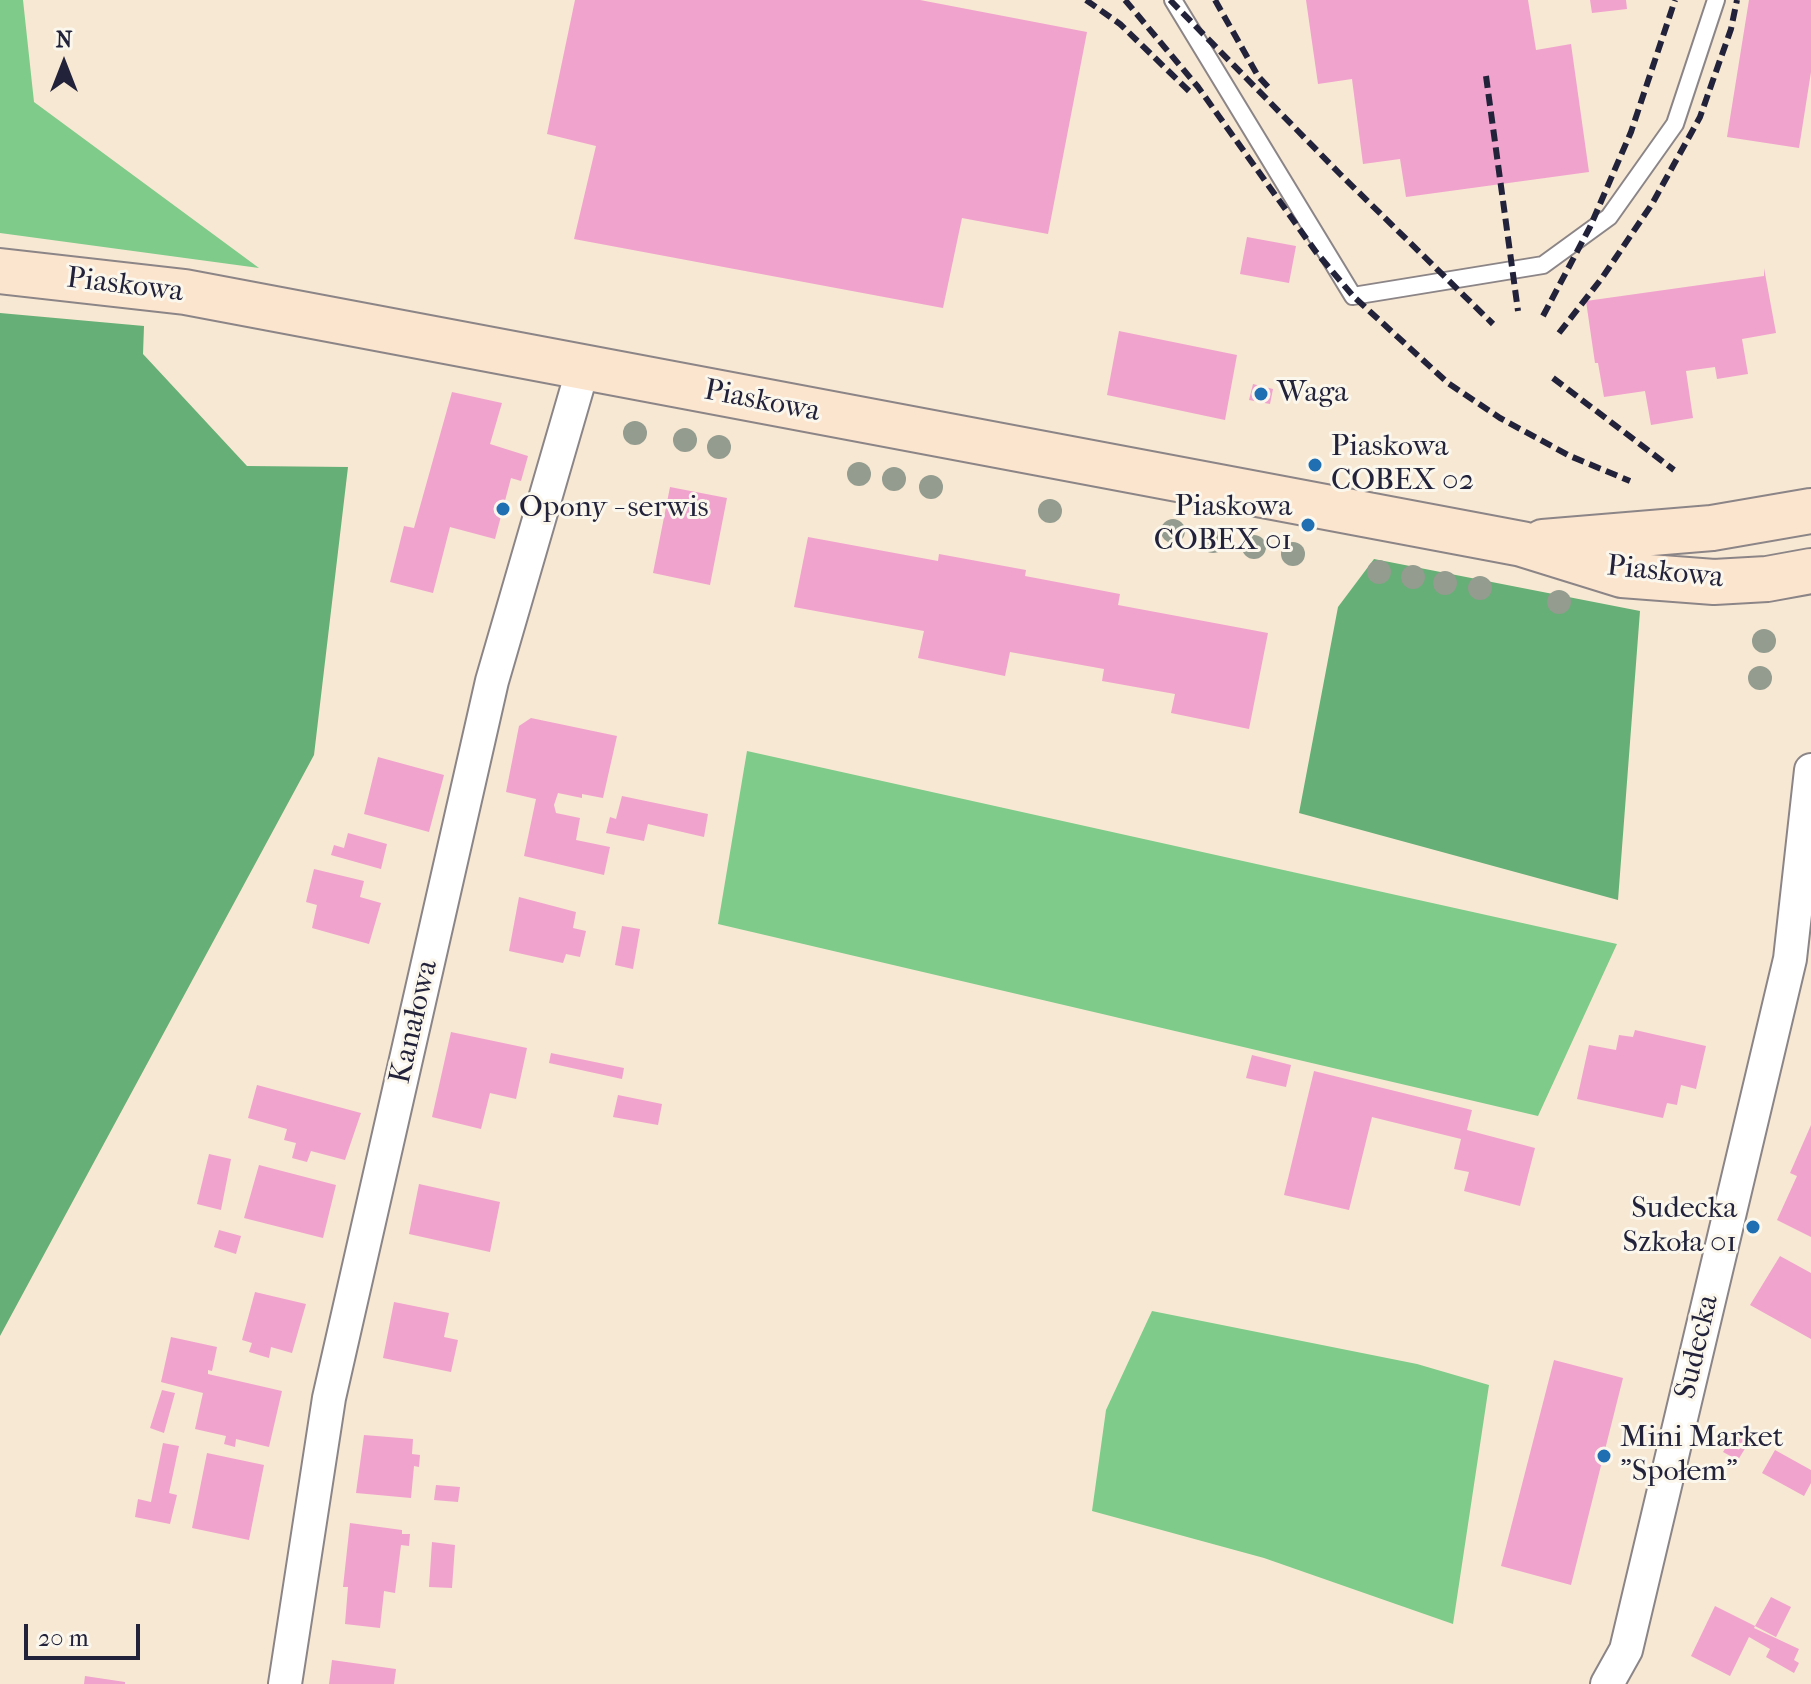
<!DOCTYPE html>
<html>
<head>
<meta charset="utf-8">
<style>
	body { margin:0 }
	#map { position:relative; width:1811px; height:1684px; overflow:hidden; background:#f7e8d3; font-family:"IM FELL French Canon",serif }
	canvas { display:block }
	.north { position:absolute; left:24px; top:24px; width:80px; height:80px; -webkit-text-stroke:6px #fbf7ec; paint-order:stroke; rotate:0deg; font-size:22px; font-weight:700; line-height:32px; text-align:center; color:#22223b }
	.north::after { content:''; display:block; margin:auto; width:28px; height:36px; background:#22223b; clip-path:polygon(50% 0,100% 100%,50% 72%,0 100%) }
	.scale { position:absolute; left:24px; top:1624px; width:116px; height:36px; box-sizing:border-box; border:4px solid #22223b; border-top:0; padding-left:10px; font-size:24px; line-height:28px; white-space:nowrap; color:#22223b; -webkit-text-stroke:6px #fbf7ec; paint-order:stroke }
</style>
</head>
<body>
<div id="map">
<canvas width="1811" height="1684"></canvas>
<div class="north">N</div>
<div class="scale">20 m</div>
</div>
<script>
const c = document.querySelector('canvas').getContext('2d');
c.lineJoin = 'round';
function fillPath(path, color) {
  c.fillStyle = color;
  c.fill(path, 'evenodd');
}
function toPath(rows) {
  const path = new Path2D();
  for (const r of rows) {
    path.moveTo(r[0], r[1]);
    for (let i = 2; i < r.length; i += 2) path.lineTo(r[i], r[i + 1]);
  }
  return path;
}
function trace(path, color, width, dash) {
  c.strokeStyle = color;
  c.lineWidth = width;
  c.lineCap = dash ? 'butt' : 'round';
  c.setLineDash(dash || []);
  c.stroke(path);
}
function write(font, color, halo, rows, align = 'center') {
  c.font = font + ' "IM FELL French Canon",serif';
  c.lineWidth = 6;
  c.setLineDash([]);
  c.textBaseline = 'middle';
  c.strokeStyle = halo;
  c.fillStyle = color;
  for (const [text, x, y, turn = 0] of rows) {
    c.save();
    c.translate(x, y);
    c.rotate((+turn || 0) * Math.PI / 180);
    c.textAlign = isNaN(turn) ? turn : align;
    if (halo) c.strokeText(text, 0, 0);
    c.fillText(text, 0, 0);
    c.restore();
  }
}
fillPath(toPath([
	[0,0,23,0,34,102,259,268,0,233],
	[747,751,1617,944,1538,1116,718,924],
	[1152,1311,1417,1364,1489,1385,1453,1624,1264,1558,1092,1511,1106,1410]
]), '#7ecb8a');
fillPath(toPath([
	[0,313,144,326,143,354,247,466,348,467,314,755,0,1336],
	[1374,559,1640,611,1618,900,1299,813,1338,607]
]), '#66af76');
fillPath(toPath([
	[575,0,920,0,1087,32,1048,234,962,218,943,308,574,239,596,146,547,134],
	[1306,0,1528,0,1536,50,1571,44,1589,172,1406,197,1400,159,1363,164,1352,79,1318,84],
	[1590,0,1626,0,1627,9,1592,13],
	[1749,0,1811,0,1811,72,1799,148,1727,137],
	[1247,237,1296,246,1289,283,1240,274],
	[1764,268,1776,333,1742,339,1748,374,1717,379,1715,367,1686,371,1693,418,1651,425,1645,391,1604,397,1598,363,1595,363,1586,301,1764,276],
	[1119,331,1237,355,1225,420,1107,395],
	[1253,384,1273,389,1270,404,1249,400],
	[452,392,502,403,490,444,528,456,521,481,511,478,495,539,450,527,433,593,390,582,404,526,414,528],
	[670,487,727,498,710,585,653,573],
	[808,537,938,561,939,554,1026,570,1025,576,1120,594,1118,605,1268,633,1249,729,1171,713,1175,694,1102,681,1104,669,1010,652,1005,676,918,658,924,631,794,607],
	[531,718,617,736,603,798,582,794,582,798,558,793,554,805,556,813,580,818,576,840,610,847,604,875,524,856,536,799,506,792,519,726],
	[378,757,444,775,429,832,364,814],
	[622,796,708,814,704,837,648,824,644,841,606,833,610,817,616,819],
	[348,833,387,844,381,869,331,855,334,845,344,848],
	[314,869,364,881,360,897,381,903,369,944,312,928,317,905,306,902],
	[519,897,576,912,573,928,586,931,580,957,566,954,563,963,509,951],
	[622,926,640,929,633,969,615,965],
	[1635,1030,1706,1046,1696,1089,1681,1085,1677,1105,1667,1103,1663,1118,1577,1099,1589,1045,1616,1050,1619,1035,1633,1037],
	[451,1032,527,1048,516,1099,490,1093,481,1129,432,1117],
	[551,1053,624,1068,622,1079,549,1063],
	[1252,1055,1291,1065,1286,1087,1246,1078],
	[1314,1071,1472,1110,1467,1130,1535,1148,1520,1206,1464,1191,1469,1172,1454,1169,1461,1139,1372,1117,1349,1210,1284,1195],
	[257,1085,361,1113,345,1160,311,1151,307,1162,292,1158,296,1143,284,1140,287,1129,248,1118],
	[618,1095,662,1104,658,1125,613,1117],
	[1811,1125,1811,1237,1777,1220,1797,1176,1790,1173],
	[209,1154,231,1159,221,1210,197,1204],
	[259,1165,336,1185,323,1238,244,1218],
	[419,1184,500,1202,490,1252,409,1234],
	[219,1230,241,1236,236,1254,214,1247],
	[1780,1256,1811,1273,1811,1339,1750,1305],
	[255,1292,306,1304,292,1353,271,1347,269,1358,249,1352,252,1343,242,1340],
	[394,1302,449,1313,444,1337,458,1340,451,1372,383,1358],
	[171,1337,217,1347,212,1371,208,1370,208,1374,282,1391,269,1447,236,1439,235,1447,224,1444,226,1436,195,1429,203,1393,161,1382],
	[1554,1360,1623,1378,1571,1585,1501,1566],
	[162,1390,175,1393,164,1433,150,1428],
	[1737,1430,1752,1437,1738,1460,1723,1452],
	[364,1435,413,1439,412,1454,420,1455,419,1467,414,1466,411,1498,356,1493],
	[163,1443,179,1446,169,1493,177,1495,170,1524,135,1517,138,1499,151,1502],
	[1775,1450,1811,1470,1811,1483,1804,1496,1762,1473],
	[207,1453,264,1465,249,1540,192,1528],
	[436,1485,460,1487,458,1502,434,1500],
	[350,1523,402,1530,402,1534,410,1534,409,1546,401,1545,395,1593,384,1591,380,1628,345,1624,348,1587,343,1587],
	[432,1542,455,1545,452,1588,429,1587],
	[1771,1597,1791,1607,1776,1637,1755,1626],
	[1715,1606,1755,1626,1754,1628,1799,1649,1794,1660,1799,1663,1794,1673,1766,1657,1770,1649,1749,1637,1730,1676,1691,1656],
	[332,1660,396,1669,394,1684,329,1684],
	[85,1676,125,1682,125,1684,84,1684]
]), '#f0a3cd');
const service = toPath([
	[1173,0,1353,296,1543,265,1609,217,1675,124,1716,0]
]);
const minor = toPath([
	[285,1684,329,1398,492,681,583,368],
	[1607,1684,1626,1650,1790,959,1811,770]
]);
const secondary = toPath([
	[0,271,185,292,1522,544,1622,575,1714,582,1767,579,1811,571],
	[1543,542,1712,528,1811,511]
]);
trace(service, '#8c8587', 20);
trace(minor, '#8c8587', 36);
trace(secondary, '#8c8587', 48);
trace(service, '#fff', 16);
trace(minor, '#fff', 32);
trace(secondary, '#fce5cf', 44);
trace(toPath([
	[1086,0,1120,24,1189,91],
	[1125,0,1198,87,1316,252,1353,296,1448,383,1500,418,1570,456,1630,481],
	[1170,0,1340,174,1493,324],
	[1215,0,1258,76,1269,88],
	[1486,76,1518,311],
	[1543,316,1590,227,1631,132,1675,0],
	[1559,333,1602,278,1652,204,1700,117,1731,29,1737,0],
	[1553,378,1674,470]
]), '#22223b', 6, [12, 6]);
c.fillStyle = '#939c8f';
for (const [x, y] of [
	[635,433],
	[685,440],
	[719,447],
	[859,474],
	[894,479],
	[931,487],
	[1050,511],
	[1173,531],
	[1213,541],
	[1254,547],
	[1293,554],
	[1379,572],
	[1413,577],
	[1445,583],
	[1480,588],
	[1559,602],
	[1764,641],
	[1760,678]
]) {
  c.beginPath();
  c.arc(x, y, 12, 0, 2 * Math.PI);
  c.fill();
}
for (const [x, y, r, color] of [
	[1261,394,8,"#1f6fb2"],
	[1315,465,8,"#1f6fb2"],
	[503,509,8,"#1f6fb2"],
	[1308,525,8,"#1f6fb2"],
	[1753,1227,8,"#1f6fb2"],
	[1604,1456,8,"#1f6fb2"]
]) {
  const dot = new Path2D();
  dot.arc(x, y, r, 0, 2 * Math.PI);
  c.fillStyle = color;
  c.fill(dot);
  trace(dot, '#fbf7ec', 3);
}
write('30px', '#22223b', '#fbf7ec', [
	["Piaskowa",125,286,7],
	["Piaskowa",762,402,11],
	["Piaskowa",1665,573,6],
	["Kanałowa",415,1022,-77],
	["Sudecka",1698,1347,-77]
]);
write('30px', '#22223b', '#fbf7ec', [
	["Waga",1277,394],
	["Piaskowa",1331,448],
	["COBEX 02",1331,482],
	["Piaskowa",1292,508,"right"],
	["COBEX 01",1292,542,"right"],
	["Opony - serwis",519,509],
	["Sudecka",1737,1210,"right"],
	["Szkoła 01",1737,1244,"right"],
	["Mini Market",1620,1439],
	["\"Społem\"",1620,1473]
], 'left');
</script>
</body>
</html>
